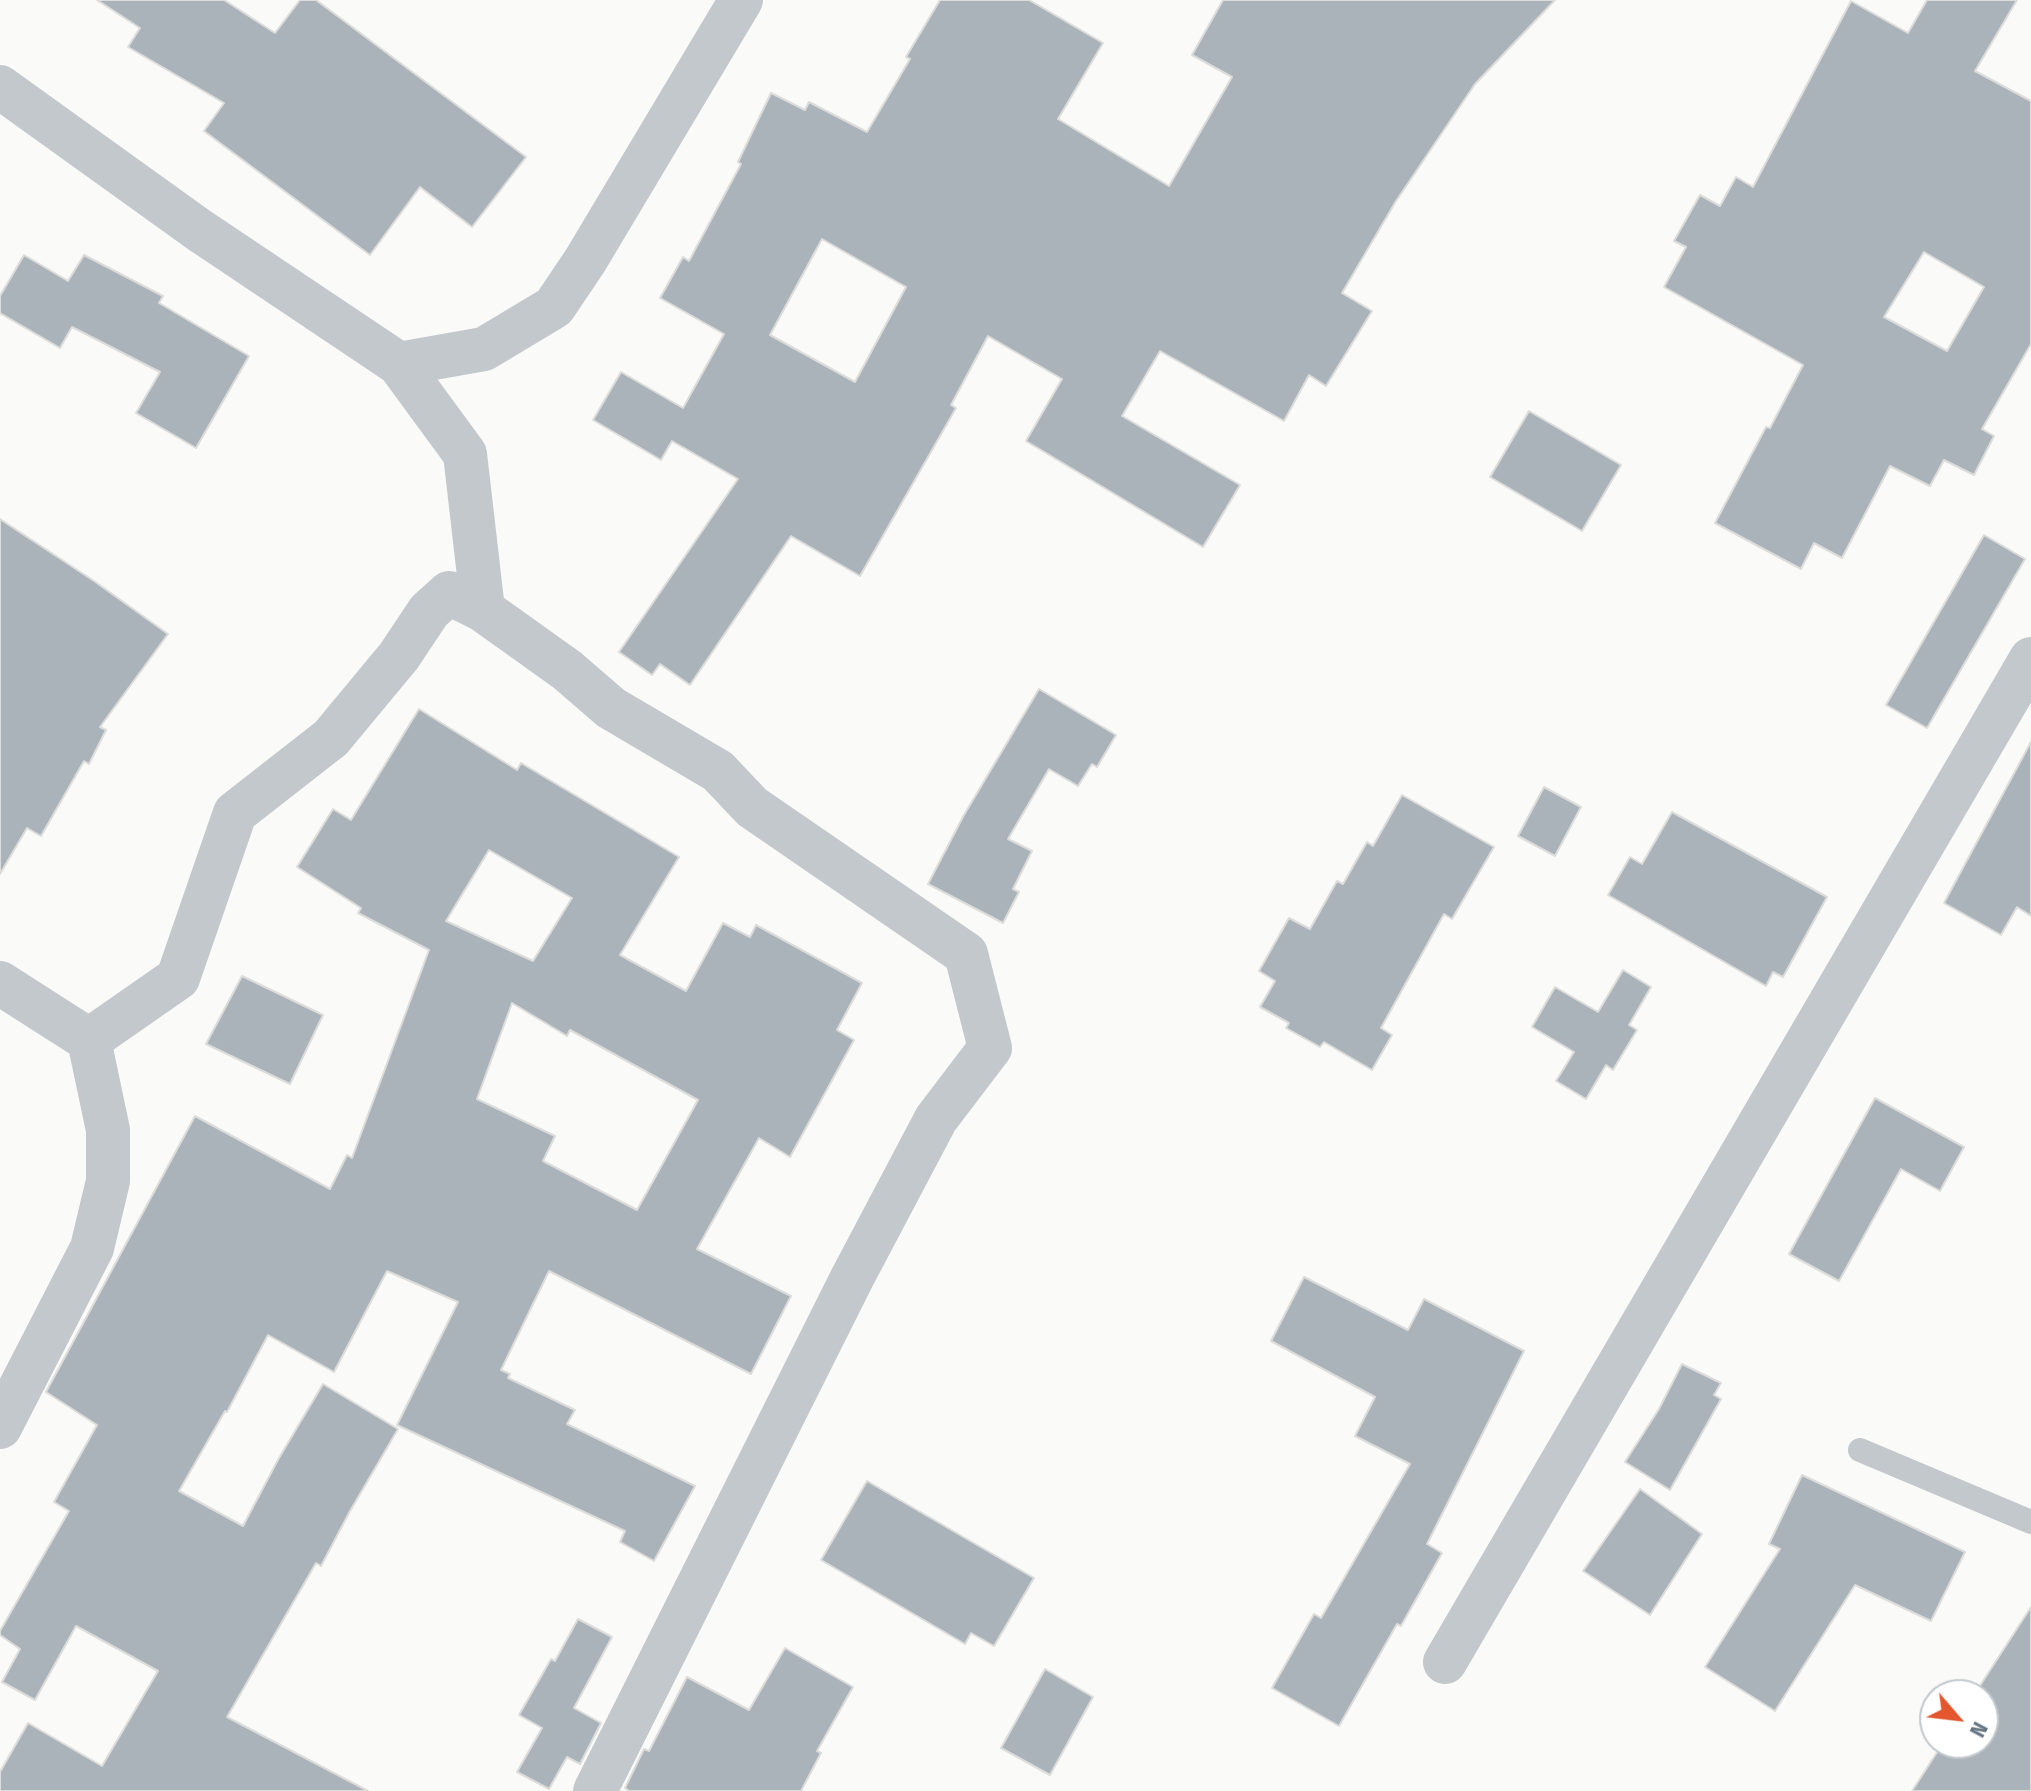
<!DOCTYPE html>
<html>
<head>
<meta charset="utf-8">
<style>
	body { margin:0 }
	#map { position:relative; width:2031px; height:1791px; overflow:hidden; background:#fafaf8; font-family:"Fira Sans Condensed",sans-serif }
	canvas { display:block }
	.north { position:absolute; left:1919px; top:1679px; width:80px; height:80px; box-sizing:border-box; background:#fff; border:2px solid #c1c8cd; border-radius:50%; rotate:118deg; font-size:22px; font-weight:700; line-height:32px; text-align:center; color:#657683 }
	.north::after { content:''; display:block; margin:auto; width:28px; height:36px; background:#e4572e; clip-path:polygon(50% 0,100% 100%,50% 72%,0 100%) }
</style>
</head>
<body>
<div id="map">
<canvas width="2031" height="1791"></canvas>
<div class="north">N</div>
</div>
<script>
const c = document.querySelector('canvas').getContext('2d');
c.lineJoin = 'round';
function fillPath(path, color) {
  c.fillStyle = color;
  c.fill(path, 'evenodd');
}
function toPath(rows) {
  const path = new Path2D();
  for (const r of rows) {
    path.moveTo(r[0], r[1]);
    for (let i = 2; i < r.length; i += 2) path.lineTo(r[i], r[i + 1]);
  }
  return path;
}
function trace(path, color, width, dash) {
  c.strokeStyle = color;
  c.lineWidth = width;
  c.lineCap = dash ? 'butt' : 'round';
  c.setLineDash(dash || []);
  c.stroke(path);
}
const building = toPath([
	[97,0,224,0,275,33,300,0,316,0,526,157,472,227,420,187,370,255,204,131,224,103,128,47,140,28,97,0],
	[940,0,1029,0,1103,43,1058,119,1169,186,1232,77,1192,55,1223,0,1555,0,1475,84,1396,201,1342,293,1372,311,1326,386,1309,375,1284,421,1160,351,1122,416,1240,485,1203,547,1026,441,1062,379,988,336,951,405,956,408,860,576,791,536,690,685,660,664,652,675,619,652,738,479,672,441,661,460,593,420,621,372,683,408,724,334,660,298,683,257,689,261,741,164,738,162,771,93,805,110,809,102,867,132,910,59,906,57,940,0],
	[822,239,906,287,855,382,770,335,822,239],
	[1927,0,2017,0,1975,71,2031,101,2031,344,1982,429,1994,436,1974,475,1944,460,1930,486,1890,466,1842,558,1814,543,1801,569,1715,523,1766,427,1770,428,1803,365,1664,287,1686,247,1674,241,1700,195,1720,206,1736,177,1753,187,1851,1,1908,33,1927,0],
	[1924,252,1984,287,1947,351,1884,317,1924,252],
	[24,255,68,281,84,255,163,296,159,303,249,356,196,448,136,413,160,372,72,327,60,348,0,313,0,296,24,255],
	[1529,411,1621,465,1582,531,1490,477,1529,411],
	[0,519,94,581,168,634,100,727,106,730,89,764,84,761,41,836,27,828,0,874,0,519],
	[1984,535,2025,559,1927,728,1886,705,1984,535],
	[1039,689,1116,735,1097,767,1092,764,1078,786,1049,769,1008,839,1032,851,1013,889,1019,892,1003,923,928,884,964,815,1039,689],
	[419,709,517,770,521,763,679,857,620,955,686,991,723,923,750,937,756,925,862,983,837,1030,854,1040,790,1157,759,1138,697,1249,791,1296,751,1374,549,1271,501,1370,510,1374,508,1378,575,1410,567,1424,695,1486,654,1561,620,1542,625,1531,397,1425,458,1302,387,1271,334,1372,268,1335,227,1412,225,1411,179,1491,243,1526,279,1458,323,1384,398,1429,350,1511,321,1566,316,1563,227,1717,368,1791,0,1791,0,1772,28,1723,102,1766,158,1671,76,1626,35,1700,2,1682,20,1649,0,1635,0,1631,69,1511,54,1502,97,1425,46,1392,195,1116,330,1189,347,1155,352,1158,429,950,358,913,361,908,297,867,333,809,351,820,419,709],
	[489,850,572,898,533,961,446,921,489,850],
	[512,1003,567,1036,570,1030,698,1100,637,1210,543,1161,555,1136,477,1099,512,1003],
	[2031,742,2031,916,2017,907,2001,935,1944,903,2031,742],
	[1544,787,1581,807,1555,856,1518,836,1544,787],
	[1402,795,1494,847,1452,919,1444,914,1381,1028,1392,1035,1372,1070,1324,1042,1320,1047,1286,1028,1289,1023,1260,1007,1275,981,1259,971,1289,918,1310,929,1337,881,1343,884,1367,842,1373,846,1402,795],
	[1672,812,1827,897,1783,977,1773,972,1766,986,1608,895,1630,857,1642,864,1672,812],
	[1623,970,1651,987,1629,1025,1637,1030,1613,1070,1606,1065,1586,1099,1556,1081,1574,1052,1532,1027,1555,987,1598,1012,1623,970],
	[242,976,323,1015,290,1084,206,1044,242,976],
	[1875,1098,1964,1147,1940,1191,1901,1169,1839,1281,1789,1254,1875,1098],
	[1304,1277,1408,1330,1424,1299,1524,1351,1427,1544,1442,1553,1401,1626,1397,1624,1339,1726,1272,1688,1314,1614,1321,1618,1410,1464,1355,1436,1375,1397,1271,1341,1304,1277],
	[1682,1364,1721,1383,1714,1395,1721,1399,1670,1490,1625,1462,1659,1409,1682,1364],
	[1802,1475,1965,1552,1931,1621,1855,1585,1775,1711,1705,1667,1780,1549,1769,1544,1802,1475],
	[867,1481,1034,1578,994,1646,971,1633,965,1644,821,1560,867,1481],
	[1640,1489,1702,1534,1650,1615,1583,1571,1640,1489],
	[2031,1607,2031,1791,1912,1791,1943,1743,1983,1743,1983,1695,1974,1695,2031,1607],
	[578,1619,612,1637,574,1708,601,1723,580,1764,567,1757,549,1789,517,1772,542,1728,519,1715,551,1659,555,1661,578,1619],
	[785,1648,853,1687,817,1751,821,1753,801,1791,629,1791,625,1788,644,1749,649,1751,687,1677,749,1710,785,1648],
	[1045,1669,1093,1697,1050,1775,1001,1748,1045,1669]
]);
fillPath(building, '#aab3b9');
trace(building, '#dcdcda', 2);
trace(toPath([
	[1860,1450,2031,1522]
]), '#c3c8cc', 24);
trace(toPath([
	[0,87,199,230,399,364,465,454,483,610,567,670,611,708,718,771,752,807,966,954,990,1048,936,1119,852,1278,595,1791],
	[399,364,484,349,554,307,585,261,741,0],
	[0,983,89,1040],
	[0,1427,92,1248,108,1181,108,1130,89,1040,178,978,235,813,331,738,399,656,429,611,449,593,483,610],
	[1445,1662,2031,659]
]), '#c3c8cc', 44);
</script>
</body>
</html>
